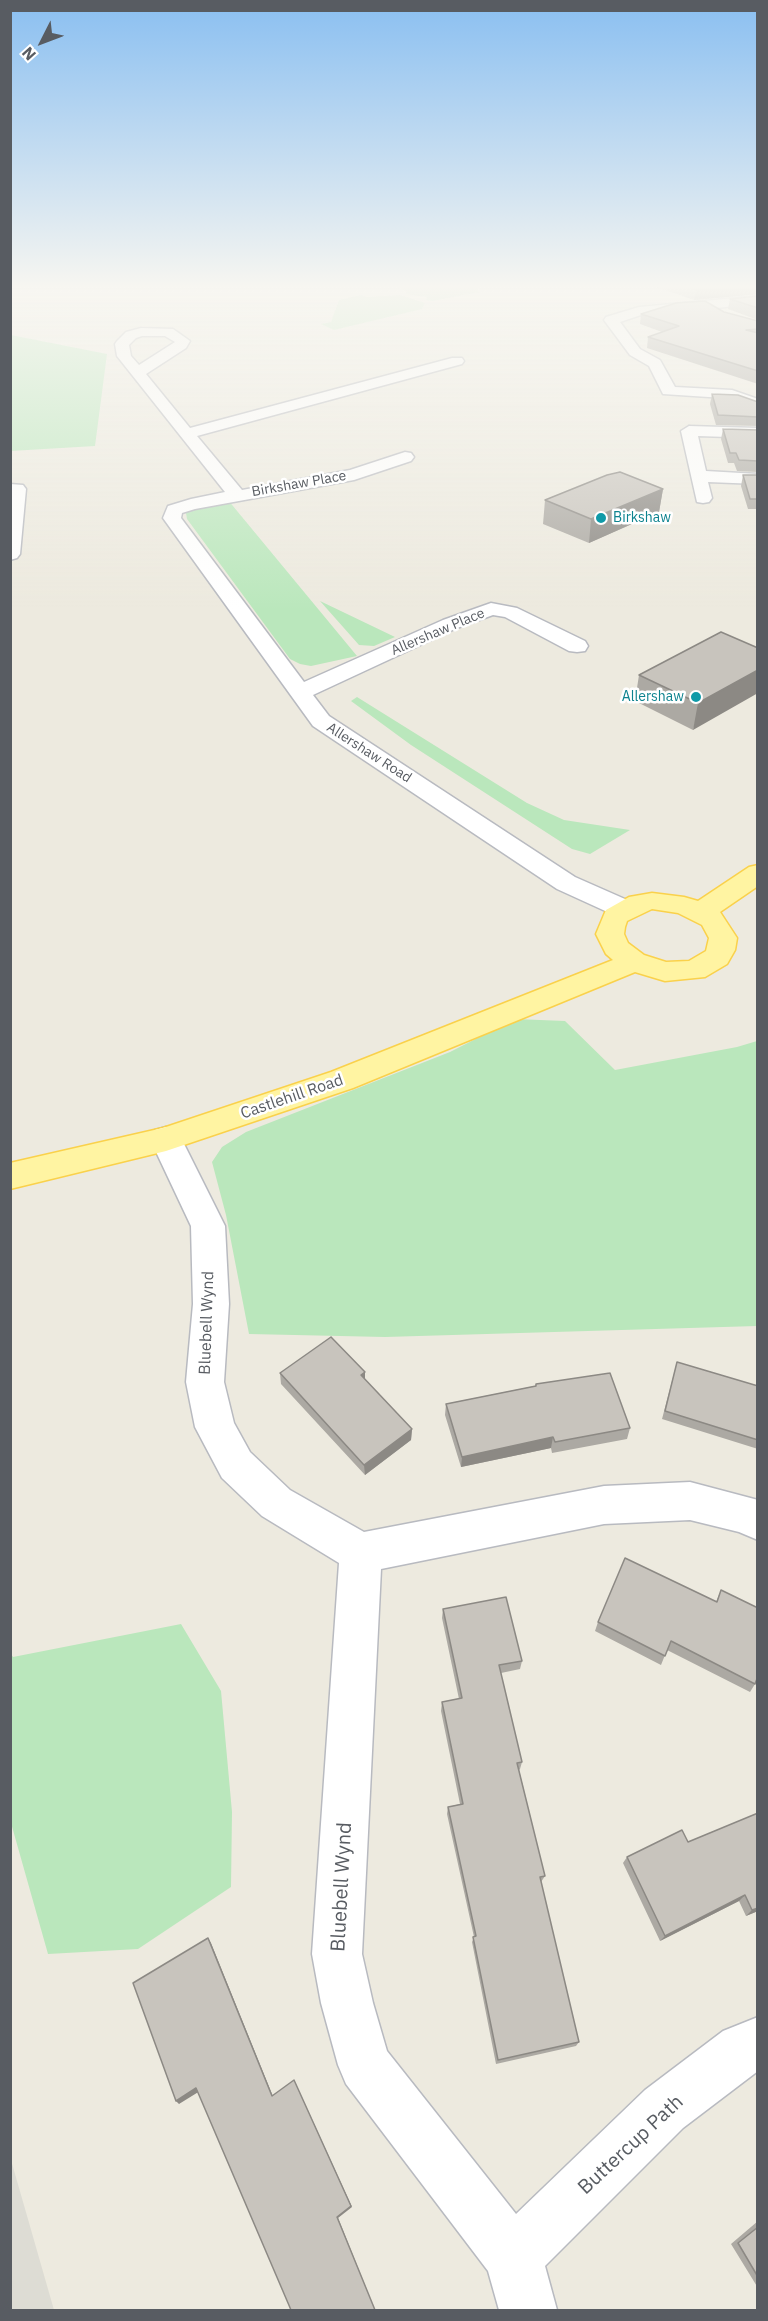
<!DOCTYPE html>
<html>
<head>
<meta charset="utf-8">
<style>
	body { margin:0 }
	#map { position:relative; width:768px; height:2321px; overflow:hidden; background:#edeadf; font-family:"IBM Plex Sans",sans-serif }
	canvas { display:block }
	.frame { position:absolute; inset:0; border:12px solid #585c62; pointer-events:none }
	.north { position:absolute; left:12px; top:12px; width:60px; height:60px; -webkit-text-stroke:4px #fff; paint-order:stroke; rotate:228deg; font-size:16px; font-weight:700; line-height:24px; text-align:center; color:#585c62 }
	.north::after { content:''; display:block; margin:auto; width:21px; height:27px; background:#585c62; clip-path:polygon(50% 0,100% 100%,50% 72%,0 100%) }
</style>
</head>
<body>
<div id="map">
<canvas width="768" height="2321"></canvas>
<div class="frame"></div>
<div class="north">N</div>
</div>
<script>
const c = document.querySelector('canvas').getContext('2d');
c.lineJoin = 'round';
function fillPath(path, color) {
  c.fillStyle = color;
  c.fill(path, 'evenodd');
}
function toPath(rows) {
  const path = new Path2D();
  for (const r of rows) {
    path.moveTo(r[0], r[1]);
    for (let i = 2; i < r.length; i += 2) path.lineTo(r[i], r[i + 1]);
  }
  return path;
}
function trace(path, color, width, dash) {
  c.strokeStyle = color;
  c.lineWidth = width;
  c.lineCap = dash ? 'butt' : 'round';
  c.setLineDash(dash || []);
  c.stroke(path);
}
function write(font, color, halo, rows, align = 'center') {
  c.font = font + ' "IBM Plex Sans",sans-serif';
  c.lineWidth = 5;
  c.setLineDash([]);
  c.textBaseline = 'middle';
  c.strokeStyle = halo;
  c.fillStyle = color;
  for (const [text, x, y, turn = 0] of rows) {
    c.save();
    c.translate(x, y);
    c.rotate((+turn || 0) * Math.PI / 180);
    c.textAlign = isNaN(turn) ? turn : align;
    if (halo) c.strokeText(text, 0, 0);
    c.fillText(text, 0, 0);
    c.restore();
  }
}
fillPath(toPath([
	[11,2160,54,2310,11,2310]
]), '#dddcd4');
fillPath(toPath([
	[394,285,479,285,478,291,480,292,432,301,426,300,427,297,406,294,407,292],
	[361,295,367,297,400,295,425,303,422,309,334,330,321,324,331,322,339,300],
	[11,335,107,354,95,446,11,451],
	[228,500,357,656,311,666,300,664,290,659,187,519,186,513,190,508],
	[320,601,395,637,374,646,359,645],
	[357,697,527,803,564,820,630,830,590,854,572,849,411,745,351,701],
	[515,1019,565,1021,615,1070,737,1047,757,1041,757,1326,385,1337,249,1334,226,1215,212,1162,222,1147,246,1132,450,1052],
	[181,1624,221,1691,232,1812,231,1887,138,1949,48,1954,11,1823,11,1654,13,1657]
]), '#bae7bc');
const minor = toPath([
	[758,296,758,304,641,315,620,322,640,349,660,360,675,387,732,390,758,399,758,410,724,398,663,394,649,366,630,355,604,320,606,317,639,307,758,296],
	[141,328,173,329,190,341,186,348,146,374,190,428,452,358,462,358,464,361,462,364,197,436,242,490,350,470,405,452,411,453,414,457,411,461,354,480,195,509,182,513,181,518,304,682,443,620,491,603,517,608,585,641,588,646,585,651,577,652,569,651,505,617,493,615,457,628,313,695,329,716,575,877,634,903,638,909,634,915,624,918,614,915,557,889,313,726,163,518,168,506,191,499,225,492,117,356,115,344,117,341,126,332,141,328],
	[142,336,165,336,175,342,139,365,131,356,129,345,136,338,142,336],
	[689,426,758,428,758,438,698,436,706,471,758,474,758,484,708,482,712,498,709,502,703,503,697,502,681,431,689,426],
	[10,484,23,485,26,489,20,554,17,558,10,560,10,484],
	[166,1127,177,1130,225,1226,229,1304,224,1382,234,1423,250,1452,290,1490,364,1532,604,1486,690,1482,758,1500,758,1540,739,1532,690,1520,604,1524,381,1569,362,1954,373,2003,387,2051,516,2214,645,2090,723,2031,758,2017,758,2071,683,2128,545,2266,557,2310,499,2310,488,2271,346,2084,338,2065,321,2003,312,1954,339,1563,262,1516,222,1478,195,1427,186,1382,193,1304,191,1226,150,1139,155,1130,166,1127]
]);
const major = toPath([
	[758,865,758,886,720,912,737,938,735,950,727,964,705,977,665,981,635,972,353,1088,166,1151,10,1189,10,1163,163,1128,331,1072,613,960,606,954,596,934,606,910,629,897,652,893,684,897,698,901,749,867,758,865],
	[652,909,678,913,702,925,709,938,706,951,689,961,666,962,644,955,628,943,624,934,625,927,627,921,652,909]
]);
trace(minor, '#b8bac0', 3);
trace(major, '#fad14b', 3);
fillPath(minor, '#fff');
fillPath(major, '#fff4a2');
fillPath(toPath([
	[651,285,758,285,758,294,694,300],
	[758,296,758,320,728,309,730,299],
	[724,312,758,329,758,384,647,348,648,337,662,332,640,324,641,314],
	[712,394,758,402,758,426,716,425,710,404],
	[723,429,758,430,758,472,737,471,734,463,728,463,721,439],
	[743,475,758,475,758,509,748,509,741,486],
	[663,489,659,512,589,543,543,524,545,500],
	[721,632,693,730,635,701,639,675],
	[677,1362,758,1386,758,1449,662,1419],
	[365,1372,365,1380,412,1429,411,1440,365,1475,281,1384,280,1373],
	[536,1384,630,1428,627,1439,552,1453,551,1448,461,1467,445,1415,446,1404,535,1386],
	[721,1590,755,1684,750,1692,667,1650,661,1665,595,1631,598,1622,716,1602],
	[443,1609,522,1661,520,1669,501,1673,522,1762,520,1769,519,1770,545,1876,541,1882,579,2042,576,2046,496,2064,472,1942,474,1937,447,1814,448,1807,460,1804,441,1711,442,1702,459,1699,442,1618],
	[758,1813,758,1911,746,1916,739,1901,660,1941,623,1863,627,1857,688,1842],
	[758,2221,758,2288,731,2244]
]), '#aca9a3');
fillPath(toPath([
	[742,285,758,285,758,294,694,300,696,289],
	[663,489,659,512,589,543,591,519],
	[758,670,758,693,693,730,698,703],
	[365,1372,365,1383,361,1375],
	[412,1429,411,1440,365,1475,364,1465],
	[553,1437,551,1448,461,1467,462,1457],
	[745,1895,739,1901,660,1941,665,1936],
	[758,1908,758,1911,746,1916,752,1910],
	[208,1938,211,1943,274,2099,272,2096],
	[294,2080,352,2207,338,2218,375,2310,337,2217],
	[196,2088,200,2091,179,2104,176,2101]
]), '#8c8984');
const building = toPath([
	[684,285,742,285,696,289,684,285],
	[758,296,758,308,730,299,758,296],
	[705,301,724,312,758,321,758,329,746,330,758,333,758,371,648,337,679,326,641,314,676,303,705,301],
	[712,394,738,395,758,402,758,417,718,415,712,394],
	[723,429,758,430,758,461,739,460,736,453,730,453,723,429],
	[620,472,663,489,591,519,545,500,607,475,620,472],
	[743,475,758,475,758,499,750,499,743,475],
	[721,632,758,648,758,670,698,703,639,675,721,632],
	[331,1337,365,1372,361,1375,412,1429,364,1465,280,1373,331,1337],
	[677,1362,758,1386,758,1440,665,1411,677,1362],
	[610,1373,630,1428,555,1442,553,1437,462,1457,446,1404,536,1386,536,1384,610,1373],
	[625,1558,717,1602,721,1590,758,1608,758,1676,755,1684,671,1641,665,1656,598,1622,625,1558],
	[506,1597,522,1661,499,1665,522,1762,517,1763,545,1876,540,1877,579,2042,498,2060,473,1937,476,1936,448,1807,463,1804,442,1702,462,1698,443,1609,506,1597],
	[758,1813,758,1908,752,1910,745,1895,665,1936,627,1857,682,1830,688,1842,758,1813],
	[208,1938,272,2096,294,2080,351,2206,337,2217,375,2310,291,2310,196,2088,176,2101,133,1983,208,1938],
	[758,2227,758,2277,738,2243,758,2227]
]);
fillPath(building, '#c8c4bd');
trace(building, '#8c8984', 1.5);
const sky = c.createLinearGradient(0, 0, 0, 610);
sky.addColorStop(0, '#8abff1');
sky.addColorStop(0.47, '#f7f6f1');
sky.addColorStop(1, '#f7f6f100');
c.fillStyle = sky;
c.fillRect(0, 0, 768, 610);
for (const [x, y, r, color] of [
	[601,518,6,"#0f9aa8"],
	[696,697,6,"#0f9aa8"]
]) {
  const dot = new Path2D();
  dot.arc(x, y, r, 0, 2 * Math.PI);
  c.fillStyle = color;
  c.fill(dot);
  trace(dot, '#fff', 2);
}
write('14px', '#585c62', '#fff', [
	["Birkshaw Place",299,484,-10],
	["Allershaw Place",438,632,-23],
	["Allershaw Road",369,753,33]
]);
write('14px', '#0d838f', '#fff', [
	["Birkshaw",613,518],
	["Allershaw",684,697,"right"]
], 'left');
write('16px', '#585c62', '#fff', [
	["Castlehill Road",292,1097,-19],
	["Bluebell Wynd",207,1323,-88]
]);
write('20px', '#585c62', '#fff', [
	["Bluebell Wynd",342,1887,-87],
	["Buttercup Path",631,2145,-43]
]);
</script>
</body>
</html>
